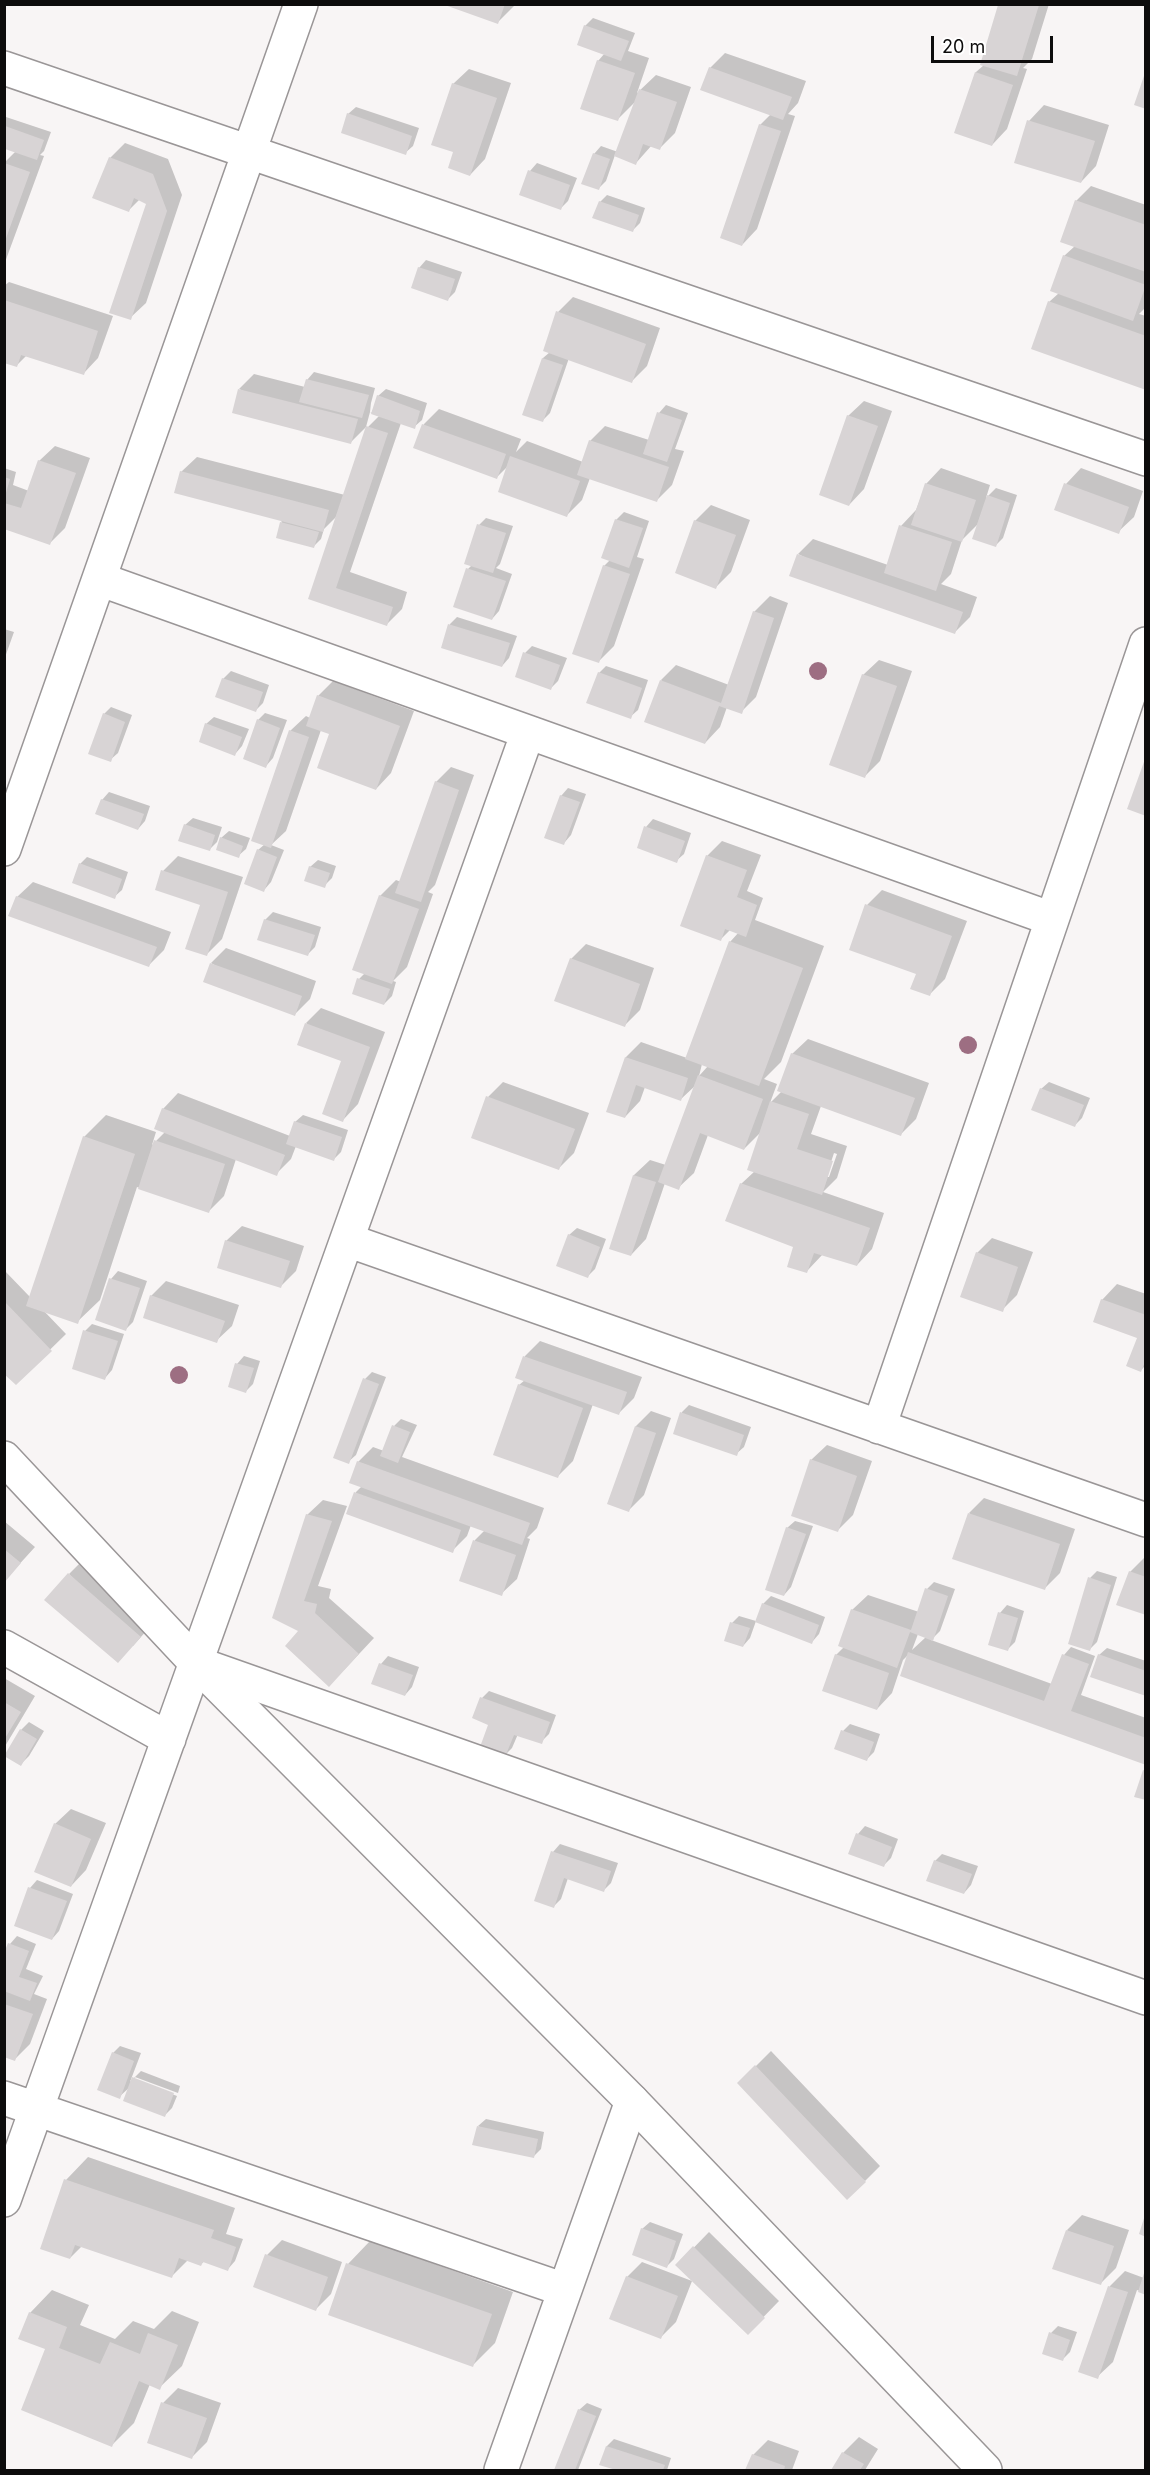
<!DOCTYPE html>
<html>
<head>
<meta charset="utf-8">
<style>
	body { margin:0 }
	#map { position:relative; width:1150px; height:2475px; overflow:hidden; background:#f8f5f5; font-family:Inter,sans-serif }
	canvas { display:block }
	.frame { position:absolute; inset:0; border:6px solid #0d0c0c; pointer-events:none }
	.scale { position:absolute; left:931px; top:36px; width:122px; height:27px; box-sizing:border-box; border:3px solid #0d0c0c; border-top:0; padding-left:8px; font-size:18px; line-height:21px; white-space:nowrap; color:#0d0c0c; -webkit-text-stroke:4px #fff; paint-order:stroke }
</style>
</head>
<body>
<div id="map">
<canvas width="1150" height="2475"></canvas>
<div class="frame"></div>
<div class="scale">20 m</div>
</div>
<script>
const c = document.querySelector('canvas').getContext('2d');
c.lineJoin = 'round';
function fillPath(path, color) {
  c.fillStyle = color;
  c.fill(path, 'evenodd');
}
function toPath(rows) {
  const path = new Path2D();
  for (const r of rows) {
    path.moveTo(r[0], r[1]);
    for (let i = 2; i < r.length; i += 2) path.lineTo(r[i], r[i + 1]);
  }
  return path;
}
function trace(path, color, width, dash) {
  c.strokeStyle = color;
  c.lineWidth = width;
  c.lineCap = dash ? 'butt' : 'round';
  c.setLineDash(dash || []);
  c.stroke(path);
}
fillPath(toPath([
	[445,4,516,4,498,22],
	[1000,4,1049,4,1032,59,1023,68,1027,69,1007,129,992,145,956,132,976,72,984,65,981,64],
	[593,18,635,33,628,51,649,58,637,93,656,75,691,87,675,133,660,148,652,145,636,163,615,155,606,181,598,189,594,154,601,146,618,152,636,101,618,119,598,61,605,53,585,26],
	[725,53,806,81,798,103,788,114,795,116,757,229,742,245,760,125,771,114,710,68],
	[469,69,511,83,485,159,470,175,455,151,453,84],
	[1044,105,1109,125,1096,166,1081,182,1016,162,1029,121],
	[356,107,419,128,413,146,405,153,348,114],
	[6,117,51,132,44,151,40,155,44,156,4,265,4,163,16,151,4,147],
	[125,143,168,159,182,195,146,303,130,318,148,203,140,199,129,210,110,158],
	[537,163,577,178,568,201,561,208,530,171],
	[1091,186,1146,205,1146,307,1139,314,1146,316,1146,388,1049,302,1059,293,1064,256,1075,246,1076,201],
	[607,195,645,208,640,223,633,230,600,202],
	[426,260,462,272,455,292,448,299,419,268],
	[9,282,113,316,98,358,83,374,27,355,17,365,4,361,4,286],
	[573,297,660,328,647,366,632,381,569,358,550,413,543,420,524,414,543,358,550,352,558,312],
	[314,372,375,388,371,403,370,412,372,412,378,396,386,389,427,403,422,420,414,427,401,423,350,572,407,592,402,609,387,624,310,598,338,515,324,529,321,539,313,547,281,522,283,520,181,472,197,457,345,495,368,427,380,415,370,412,366,427,351,442,239,389,254,374,305,387,307,380],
	[864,401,892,411,864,489,849,505,848,416],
	[666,405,688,413,675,449,684,451,672,485,657,500,590,478,582,500,567,515,508,466,496,478,415,447,424,424,439,409,521,439,516,452,527,441,583,462,590,441,605,426,649,440,659,413],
	[55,446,90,458,65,528,50,543,4,527,4,468,16,472,13,485,29,491,39,461],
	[941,468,990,485,986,498,996,488,1017,495,1003,538,996,545,979,523,962,540,951,574,941,584,977,597,970,617,955,632,798,554,813,539,888,565,901,526,916,510,926,484],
	[1081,468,1143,491,1134,517,1118,532,1056,509,1066,484],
	[711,505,750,520,731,572,716,587,695,521],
	[624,512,649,521,637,557,644,559,614,646,599,661,604,566,611,559,616,520],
	[486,518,513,526,500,564,496,568,512,574,499,611,492,619,468,569,472,565,479,525],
	[770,596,788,603,756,697,741,712,727,707,720,727,705,743,661,680,676,665,729,685,754,612],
	[457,617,517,636,509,658,502,666,442,647,450,624],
	[4,629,14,632,4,660],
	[532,646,567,658,558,681,551,688,525,653],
	[879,660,912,671,880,761,865,776,863,675],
	[606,666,648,680,638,710,630,717,599,673],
	[231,671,269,685,263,703,256,710,223,679],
	[333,681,414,711,391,773,376,789,331,733,321,730,286,831,271,845,284,850,271,882,264,890,258,850,265,844,290,731,306,716,310,718,318,696],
	[111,707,132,715,118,753,110,760,104,714],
	[265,713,287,720,273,758,266,766,258,720],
	[214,717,249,729,242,746,235,754,206,724],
	[451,767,474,775,435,885,428,892,433,894,407,967,393,981,396,982,392,996,384,1004,359,979,365,973,380,896,396,880,401,882,436,782],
	[568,788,586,794,571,835,564,843,561,796],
	[109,792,150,806,145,821,138,829,102,800],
	[193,818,222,827,217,842,209,850,185,825],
	[653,819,691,833,684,854,676,861,646,827],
	[229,831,250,838,246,849,238,856,221,838],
	[722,841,761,855,747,891,763,898,755,920,824,946,781,1062,764,1079,777,1084,770,1103,782,1091,792,1054,808,1039,929,1083,916,1119,901,1134,821,1106,811,1134,847,1146,837,1178,823,1192,884,1213,872,1249,857,1265,823,1254,807,1271,795,1246,741,1184,755,1171,762,1131,744,1149,708,1135,694,1173,678,1188,665,1183,646,1239,631,1255,611,1248,634,1175,650,1160,666,1165,696,1085,681,1099,645,1087,640,1101,625,1117,626,1057,641,1042,687,1058,730,942,739,932,731,929,720,940,707,856],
	[702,1064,708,1066,699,1076],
	[834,1153,837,1154,829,1177,826,1177],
	[178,856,243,877,222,939,207,954,202,904,163,871],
	[87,857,128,872,122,890,114,897,80,864],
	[318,860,336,866,332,878,324,886,310,867],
	[33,882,171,932,164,950,149,965,17,897],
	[882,890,967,921,945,979,930,994,918,973,867,905],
	[273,912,321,927,315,947,308,954,265,920],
	[586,944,654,968,640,1010,625,1025,571,959],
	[226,948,316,981,310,999,295,1014,211,963],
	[321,1008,385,1032,358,1104,343,1120,343,1060,306,1023],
	[503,1082,589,1113,574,1153,559,1168,488,1097],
	[1049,1082,1090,1098,1082,1118,1075,1125,1041,1089],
	[178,1093,290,1136,295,1122,303,1115,348,1130,341,1152,334,1159,296,1146,291,1159,276,1174,236,1159,224,1196,209,1211,137,1187,100,1300,77,1322,43,1310,66,1334,16,1383,4,1372,4,1270,30,1297,84,1137,106,1115,156,1132,152,1145,165,1132,163,1109],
	[242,1226,304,1246,296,1271,280,1287,226,1241],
	[577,1228,606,1239,595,1269,587,1277,569,1235],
	[992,1238,1033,1252,1017,1295,1002,1310,977,1253],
	[118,1271,147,1281,133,1322,126,1329,111,1279],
	[166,1281,239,1305,232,1326,216,1341,151,1296],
	[1117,1284,1146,1294,1146,1365,1141,1370,1138,1337,1102,1300],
	[92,1324,124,1334,112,1370,105,1378,85,1331],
	[540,1341,642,1377,634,1398,619,1413,593,1404,573,1461,558,1476,519,1385,525,1380,517,1377,525,1356],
	[244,1356,260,1361,253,1384,246,1391,237,1364],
	[372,1372,386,1377,356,1455,348,1462,365,1379],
	[689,1405,751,1427,744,1447,736,1454,674,1433,682,1412],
	[651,1411,671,1418,644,1495,629,1510,636,1426],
	[401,1419,417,1425,402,1457,544,1508,537,1528,527,1538,530,1539,517,1579,501,1594,461,1580,475,1540,485,1530,471,1525,467,1536,452,1551,348,1513,356,1492,362,1486,358,1462,373,1447,384,1451,394,1426],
	[827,1445,872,1461,853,1515,837,1531,811,1460],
	[984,1498,1075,1529,1060,1573,1045,1588,969,1513],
	[323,1500,347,1506,318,1586,331,1589,329,1598,374,1638,344,1670,300,1630,307,1515],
	[4,1521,35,1547,5,1580,4,1579],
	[795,1521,813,1526,791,1587,784,1595,787,1528],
	[1146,1556,1146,1613,1130,1572],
	[84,1559,155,1621,133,1646,69,1574],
	[1097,1571,1117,1577,1097,1642,1090,1649,1090,1578],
	[934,1582,955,1589,940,1631,931,1640,1052,1684,1064,1655,1071,1647,1095,1656,1081,1695,1146,1718,1146,1764,909,1654,903,1660,892,1693,877,1709,836,1655,844,1647,852,1610,868,1595,919,1612,927,1589],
	[918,1634,926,1637,912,1650],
	[771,1596,825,1617,819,1634,812,1642,763,1604],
	[1007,1605,1024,1611,1015,1642,1007,1650,1000,1613],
	[739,1616,756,1621,750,1638,743,1646,732,1623],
	[1107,1648,1146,1661,1146,1694,1099,1655],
	[388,1656,419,1667,412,1687,405,1695,373,1683,381,1664],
	[4,1678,35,1696,4,1748],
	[489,1691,556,1715,549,1734,541,1742,518,1734,512,1748,505,1755,482,1698],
	[29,1722,44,1731,29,1756,21,1764,6,1755,21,1730],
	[850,1724,880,1734,874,1752,867,1759,843,1731],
	[71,1809,106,1823,86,1870,71,1886,55,1824],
	[865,1826,898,1839,891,1858,884,1865,858,1834],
	[560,1844,618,1863,611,1883,603,1891,568,1878,561,1899,554,1906,553,1852],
	[942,1854,978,1866,971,1885,964,1893,935,1861],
	[37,1880,73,1894,59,1931,52,1939,16,1926,30,1888],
	[17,1936,36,1944,26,1969,43,1976,34,1994,47,1999,30,2044,15,2059,4,2056,4,1958,10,1944],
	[120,2046,141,2053,130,2082,141,2071,180,2086,178,2093,135,2077,135,2080,177,2096,172,2108,165,2115,131,2086,119,2097,113,2053],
	[771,2051,880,2166,865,2181,739,2083],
	[486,2119,544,2132,541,2149,533,2157,478,2126],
	[88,2157,235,2208,226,2234,243,2239,235,2261,228,2269,205,2261,201,2264,188,2260,172,2276,82,2246,70,2258,66,2180],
	[1082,2215,1129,2230,1116,2268,1101,2283,1067,2230],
	[650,2222,683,2234,674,2259,667,2266,642,2229],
	[709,2232,779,2301,748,2333,677,2265],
	[282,2240,342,2262,331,2294,316,2309,267,2255],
	[370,2241,513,2292,495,2343,473,2365,348,2264],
	[642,2262,692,2281,676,2322,661,2337,627,2277],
	[1125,2271,1144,2278,1146,2293,1137,2290,1113,2362,1097,2377,1080,2371,1110,2286],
	[52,2290,89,2305,80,2325,115,2339,133,2321,154,2329,172,2311,199,2322,182,2366,159,2388,150,2384,134,2423,112,2445,47,2349,30,2313],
	[1058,2326,1077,2332,1070,2352,1062,2360,1051,2333],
	[178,2388,221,2403,207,2442,192,2457,163,2403],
	[587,2403,602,2409,578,2470,556,2470,579,2410],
	[859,2437,878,2449,865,2470,832,2470,843,2453],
	[614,2439,671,2458,667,2470,621,2470,601,2464,607,2446],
	[768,2440,799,2451,792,2470,747,2470,753,2455]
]), '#0003');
fillPath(toPath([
	[442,4,505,4,498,24],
	[998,5,1039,5,1017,76,980,65],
	[584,25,629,41,621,61,577,45],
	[597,60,635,73,618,121,580,109],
	[709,67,792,97,783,120,700,90],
	[975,72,1013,85,992,146,954,133],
	[1145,73,1146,73,1146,109,1134,105],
	[452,83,497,98,470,176,448,168,453,152,431,145],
	[639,89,677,102,660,150,643,144,636,165,614,156],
	[347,113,412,136,406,155,341,133],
	[1027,120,1095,141,1081,183,1014,163],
	[759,124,781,131,742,246,720,238],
	[5,126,44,140,37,160,5,149],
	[593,153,610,159,599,190,581,184],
	[109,157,153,174,167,211,131,320,109,313,146,204,134,198,129,212,92,198],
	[4,163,30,172,5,241,4,241],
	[528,170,570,185,561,210,519,195],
	[1075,200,1146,225,1146,272,1060,242],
	[599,201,639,215,633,232,592,218],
	[1063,255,1146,285,1133,321,1050,291],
	[418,267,455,279,448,301,411,288],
	[4,300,98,331,84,375,21,355,17,367,4,363],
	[1048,301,1146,336,1146,390,1031,349],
	[556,311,646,344,632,383,543,351],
	[542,358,563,365,543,422,522,415],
	[306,379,369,395,362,418,299,402],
	[238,389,358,419,351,444,232,413],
	[377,395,420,411,415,429,371,414],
	[657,412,682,420,667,462,643,454],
	[847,415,878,426,849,506,819,495],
	[422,424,506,454,497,479,413,448],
	[366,426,388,433,336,588,393,607,387,626,308,599],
	[589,440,669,467,657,502,577,475],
	[510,456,580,481,567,517,498,492],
	[38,460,76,473,50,545,4,529,4,503,21,508],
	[180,471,329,510,323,532,174,493],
	[4,477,10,479,5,496,4,496],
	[925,483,976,500,962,542,911,525],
	[1064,483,1129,507,1119,534,1054,510],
	[987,495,1010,503,996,547,972,539],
	[615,519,643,528,629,568,601,558],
	[694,520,736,535,716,589,675,573],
	[280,522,319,532,314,548,276,538],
	[477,524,506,533,493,573,464,564],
	[899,525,952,542,936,591,884,573],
	[797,554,963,612,955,634,789,576],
	[603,565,630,574,599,663,572,654],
	[466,568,506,581,492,620,453,607],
	[753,611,774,618,742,714,719,706,705,744,644,722,660,680,721,703],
	[448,624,510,643,502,667,441,648],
	[523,652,560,665,551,690,515,677],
	[598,672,642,688,631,719,586,703],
	[862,674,897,686,865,778,829,765],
	[222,678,263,692,256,712,215,697],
	[317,695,400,726,376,790,317,768,329,734,306,726],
	[103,713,125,722,111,762,88,754],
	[257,719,280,728,266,768,243,759],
	[205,723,242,737,235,756,199,742],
	[289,730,309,737,271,848,251,841],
	[1145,759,1146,759,1146,816,1127,809],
	[435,781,459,790,421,902,395,893],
	[560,795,580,802,564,845,544,838],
	[101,799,144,814,138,830,95,814],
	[184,824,215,835,210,851,178,841],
	[644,826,685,841,677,863,637,848],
	[220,837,243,846,239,858,216,850],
	[257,849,277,857,264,892,244,884],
	[706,855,747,870,737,897,757,905,746,937,725,929,721,941,680,926],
	[79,863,122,879,115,899,72,883],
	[309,866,330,873,325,888,304,881],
	[161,870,228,892,207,956,185,949,200,905,155,890],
	[379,895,419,909,392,984,352,970],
	[16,896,157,947,149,967,8,916],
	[865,904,952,936,930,996,910,989,916,974,849,950],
	[264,919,315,935,308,956,257,940],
	[729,941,803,968,759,1086,685,1059],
	[570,958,640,984,625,1027,554,1001],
	[210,963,302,996,295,1016,203,982],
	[357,978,390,989,384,1005,352,994],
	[305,1023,370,1047,343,1122,322,1114,341,1061,297,1045],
	[791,1053,915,1098,901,1136,777,1091],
	[625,1057,688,1078,681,1101,636,1085,625,1118,606,1112],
	[698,1075,763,1099,744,1150,700,1133,679,1190,658,1182],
	[1040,1088,1084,1105,1075,1127,1031,1110],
	[486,1096,575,1129,559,1170,471,1138],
	[770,1101,809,1114,797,1149,833,1161,822,1195,747,1170],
	[162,1108,285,1155,277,1176,154,1129],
	[294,1121,342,1137,334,1161,286,1144],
	[83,1136,135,1154,78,1324,26,1306],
	[154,1140,225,1164,209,1213,138,1189],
	[633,1175,656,1182,631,1256,609,1249],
	[740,1183,870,1228,857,1266,814,1253,807,1273,787,1267,793,1247,725,1221],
	[568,1234,600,1247,588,1278,556,1266],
	[225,1240,290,1261,281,1288,217,1268],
	[976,1252,1018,1267,1003,1312,960,1297],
	[109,1278,140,1288,126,1331,95,1320],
	[150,1295,225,1321,217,1343,143,1318],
	[1101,1299,1146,1315,1146,1359,1141,1372,1126,1366,1137,1338,1093,1322],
	[4,1301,52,1351,16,1385,4,1374],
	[83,1330,118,1341,105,1380,72,1369],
	[523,1356,627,1392,619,1415,515,1378],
	[235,1363,254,1368,246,1393,228,1387],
	[363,1378,379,1384,349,1464,333,1458],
	[518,1384,583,1408,558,1478,493,1455],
	[680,1412,744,1435,737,1456,673,1434],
	[392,1425,410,1432,398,1463,380,1456],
	[635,1426,656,1433,629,1512,607,1504],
	[810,1459,857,1476,838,1532,791,1516],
	[357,1461,530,1523,522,1545,349,1483],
	[354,1492,461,1530,453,1553,346,1514],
	[968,1513,1060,1544,1045,1590,952,1559],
	[306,1514,332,1521,304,1601,317,1604,315,1613,359,1654,329,1687,285,1646,298,1631,272,1618],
	[786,1527,806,1534,784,1596,765,1590],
	[473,1540,516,1555,502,1596,459,1581],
	[4,1549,21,1563,4,1583],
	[1129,1571,1146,1577,1146,1615,1116,1605],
	[68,1573,141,1637,118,1663,44,1600],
	[1088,1577,1111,1585,1090,1651,1068,1644],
	[925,1588,948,1596,933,1641,910,1632,897,1668,838,1646,851,1609,911,1630],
	[762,1603,819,1625,812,1644,755,1622],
	[998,1612,1018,1618,1008,1651,988,1645],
	[730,1622,750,1628,743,1647,724,1641],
	[908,1652,1044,1701,1062,1654,1089,1664,1071,1711,1146,1738,1146,1765,900,1676],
	[835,1654,889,1673,877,1710,822,1691],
	[1098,1654,1146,1671,1146,1696,1090,1677],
	[379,1663,413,1675,405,1696,371,1684],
	[480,1697,550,1722,542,1744,514,1735,505,1757,480,1747,488,1725,472,1718],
	[4,1702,21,1712,4,1740],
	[20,1729,37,1739,21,1766,4,1756],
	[841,1730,874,1742,867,1761,834,1749],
	[1143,1770,1146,1771,1146,1800,1134,1797],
	[54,1823,91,1839,71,1887,34,1872],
	[856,1833,892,1847,884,1867,848,1854],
	[551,1851,611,1871,604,1892,564,1878,554,1908,534,1901],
	[934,1860,972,1874,964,1894,926,1881],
	[28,1887,67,1901,52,1940,14,1926],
	[8,1943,29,1951,19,1977,37,1983,30,2001,4,1991,4,1953],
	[4,2004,33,2014,15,2061,4,2057],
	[112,2052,134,2061,120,2099,97,2090],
	[755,2065,866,2182,847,2200,737,2083],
	[132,2077,174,2093,165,2117,123,2101],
	[477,2126,538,2139,534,2158,472,2145],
	[64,2179,214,2230,211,2238,236,2247,228,2271,203,2262,201,2266,179,2258,172,2278,75,2245,70,2259,40,2249],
	[1145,2215,1146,2215,1146,2237,1139,2234],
	[641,2228,676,2241,667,2268,632,2255],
	[1066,2230,1114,2246,1101,2285,1052,2269],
	[693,2246,765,2318,748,2335,675,2265],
	[265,2254,328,2277,316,2311,253,2287],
	[346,2263,492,2314,473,2367,328,2315],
	[1145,2270,1146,2270,1146,2295,1138,2292],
	[626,2276,678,2296,661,2339,609,2319],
	[1108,2286,1128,2292,1098,2379,1078,2372],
	[29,2312,67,2327,59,2348,100,2364,110,2342,140,2354,148,2333,178,2345,160,2390,139,2381,112,2447,21,2410,45,2349,18,2339],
	[1049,2332,1070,2340,1063,2361,1042,2354],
	[161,2402,207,2418,192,2459,147,2443],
	[578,2409,596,2416,575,2470,554,2470],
	[606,2446,665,2465,663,2470,616,2470,599,2465],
	[842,2452,864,2464,860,2470,831,2470],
	[752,2454,785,2466,784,2470,745,2470]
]), '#d8d4d5');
const street = toPath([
	[4,68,1146,459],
	[99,579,1052,919],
	[4,849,301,4],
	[347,1240,1146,1520],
	[879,1427,1146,644],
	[4,1647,169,1739],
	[196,1663,1146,1998],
	[4,2098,565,2290],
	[4,2200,528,732],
	[501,2470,632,2101]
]);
const secondary = toPath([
	[4,1458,196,1663,632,2101,985,2470]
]);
trace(street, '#9a9697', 36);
trace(secondary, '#9a9697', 36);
trace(street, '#fff', 33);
trace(secondary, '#fff', 33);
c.fillStyle = '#9d6e82';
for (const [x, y] of [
	[818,671],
	[968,1045],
	[179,1375]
]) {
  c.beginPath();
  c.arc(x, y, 9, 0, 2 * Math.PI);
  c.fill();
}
</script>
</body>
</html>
